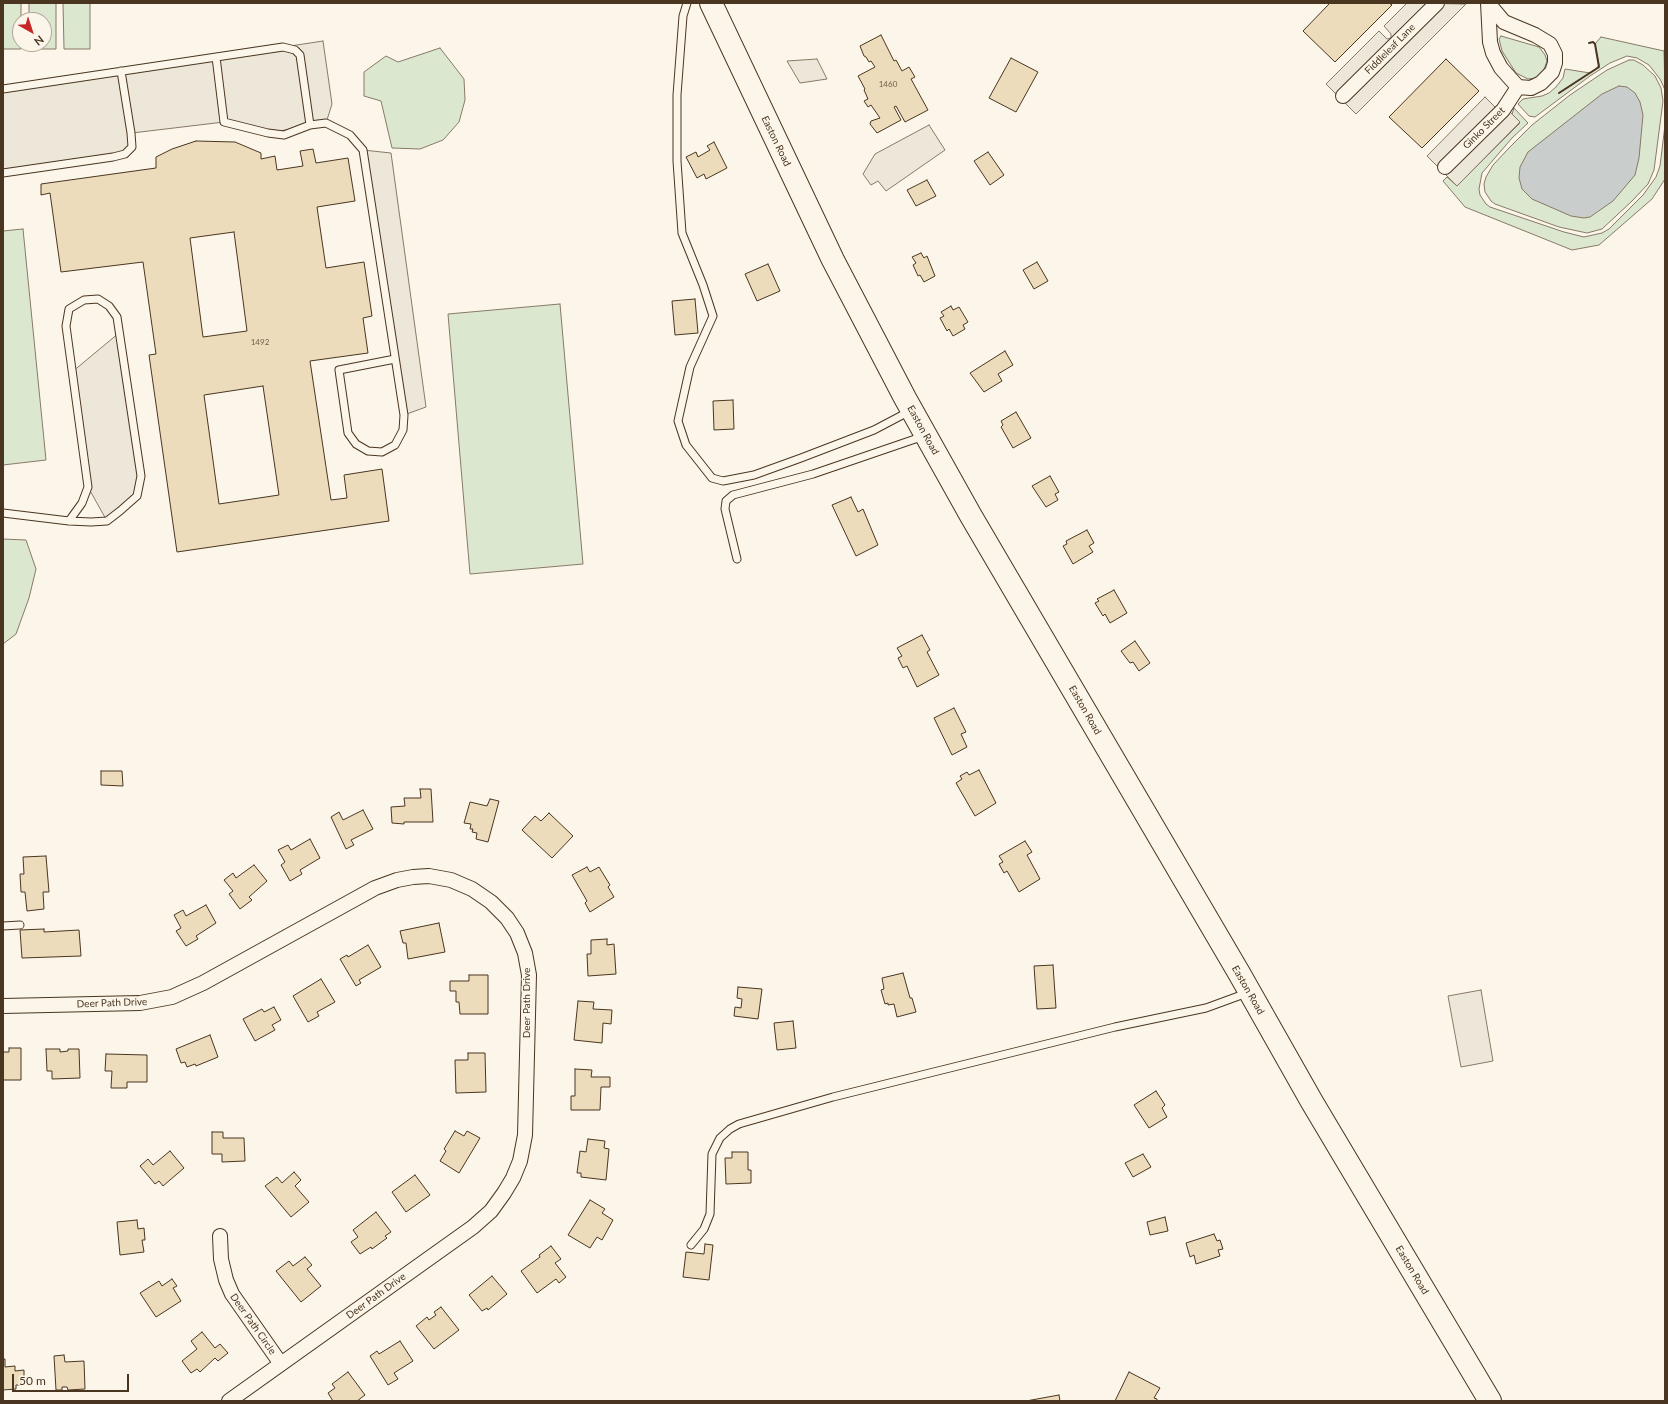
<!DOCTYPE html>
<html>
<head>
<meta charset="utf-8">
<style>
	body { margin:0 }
	#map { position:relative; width:1668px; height:1404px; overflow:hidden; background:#fbf6e9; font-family:Lato,sans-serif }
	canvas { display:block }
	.frame { position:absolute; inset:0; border:4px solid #4a3520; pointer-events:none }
	.north { position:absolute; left:12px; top:12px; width:40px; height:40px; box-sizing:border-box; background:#fbf6e9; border:1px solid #b4a999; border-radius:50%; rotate:141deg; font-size:11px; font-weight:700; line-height:16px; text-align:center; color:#4a3520 }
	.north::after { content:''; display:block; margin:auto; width:14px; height:18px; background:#c62828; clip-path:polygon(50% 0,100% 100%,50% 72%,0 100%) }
	.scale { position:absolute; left:12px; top:1374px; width:117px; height:18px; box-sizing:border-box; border:2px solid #4a3520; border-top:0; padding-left:5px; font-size:12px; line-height:14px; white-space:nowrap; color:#4a3520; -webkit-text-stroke:3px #fbf6e9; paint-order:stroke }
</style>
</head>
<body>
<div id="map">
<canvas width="1668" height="1404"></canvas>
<div class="frame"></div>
<div class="north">N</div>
<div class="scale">50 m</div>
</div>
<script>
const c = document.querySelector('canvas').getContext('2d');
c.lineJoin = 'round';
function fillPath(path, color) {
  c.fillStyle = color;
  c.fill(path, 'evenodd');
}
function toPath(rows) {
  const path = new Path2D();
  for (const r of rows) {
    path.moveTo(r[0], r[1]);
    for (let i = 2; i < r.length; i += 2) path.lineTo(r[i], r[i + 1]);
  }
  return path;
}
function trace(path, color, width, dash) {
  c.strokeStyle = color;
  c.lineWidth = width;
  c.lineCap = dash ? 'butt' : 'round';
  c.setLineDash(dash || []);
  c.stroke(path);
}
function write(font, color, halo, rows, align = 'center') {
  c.font = font + ' Lato,sans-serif';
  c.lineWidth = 3;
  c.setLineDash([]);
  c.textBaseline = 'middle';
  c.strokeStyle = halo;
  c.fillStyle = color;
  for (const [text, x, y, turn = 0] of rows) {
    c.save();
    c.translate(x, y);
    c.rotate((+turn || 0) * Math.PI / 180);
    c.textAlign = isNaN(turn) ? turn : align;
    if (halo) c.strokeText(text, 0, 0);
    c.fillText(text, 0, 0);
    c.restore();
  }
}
const green = toPath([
	[3,3,21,3,21,49,3,49,3,3],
	[29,3,56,3,56,49,29,49,29,44,44,44,44,20,29,20,29,3],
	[63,3,90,3,90,49,64,49,63,3],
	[1501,36,1539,47,1545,55,1547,61,1543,72,1537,78,1528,79,1516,73,1502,51,1499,39,1501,36],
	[1601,37,1664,51,1665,90,1660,79,1649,65,1637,58,1627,56,1610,63,1590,76,1535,117,1529,116,1518,104,1523,99,1542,96,1549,93,1556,87,1563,78,1565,69,1590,73,1596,69,1599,65,1595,44,1601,37],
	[440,48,464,79,465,100,459,122,443,140,420,149,392,148,381,101,364,96,364,72,386,56,398,62,440,48],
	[1629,60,1634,60,1643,65,1655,76,1661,88,1663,101,1654,170,1648,184,1632,201,1602,229,1587,233,1559,227,1495,204,1491,201,1485,192,1484,184,1486,177,1493,165,1509,148,1532,125,1570,95,1607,70,1629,60],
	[1514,108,1528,123,1512,138,1482,173,1479,189,1480,195,1486,204,1490,207,1564,232,1584,237,1602,233,1609,229,1643,195,1656,177,1660,166,1665,125,1665,179,1652,199,1599,245,1572,250,1465,207,1443,181,1447,177,1457,186,1520,123,1512,114,1514,108],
	[23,229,46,460,3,465,3,231,23,229],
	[560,304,583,564,470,574,448,314,560,304],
	[3,539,26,540,36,569,29,598,16,634,3,644,3,539]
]);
fillPath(green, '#dce7d0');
trace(green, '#887966', 1);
const parking = toPath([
	[1407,3,1466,4,1356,114,1326,84,1379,31,1387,39,1391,38,1391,34,1384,26,1407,3],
	[323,41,332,104,326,123,268,133,224,122,132,133,132,147,125,154,3,173,3,90,323,41],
	[817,59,827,79,800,83,787,61,817,59],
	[1485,97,1500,112,1505,107,1520,122,1457,186,1427,156,1485,97],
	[929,125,945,150,886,191,878,181,871,185,863,174,875,154,929,125],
	[363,150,391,153,426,407,404,415,363,150],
	[119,333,141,476,137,496,107,521,88,487,72,372,119,333],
	[1481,990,1493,1061,1461,1067,1448,996,1481,990]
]);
fillPath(parking, '#ede7d9');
trace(parking, '#887966', 1);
const water = toPath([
	[1619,86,1627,87,1635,93,1640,102,1643,115,1639,158,1635,175,1613,201,1590,217,1584,218,1571,216,1532,199,1522,189,1519,178,1520,167,1528,152,1602,94,1619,86]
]);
fillPath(water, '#c9cecd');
trace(water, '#887966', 1);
const building = toPath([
	[1330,3,1389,3,1392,5,1335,62,1303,31,1330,3],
	[881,35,894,61,896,60,902,71,909,67,915,77,911,79,928,110,905,122,896,106,894,107,901,120,877,133,870,124,871,121,880,118,871,105,868,107,864,101,868,99,864,90,865,89,858,76,875,67,871,61,869,62,866,57,864,56,860,46,881,35],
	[1011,58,1038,72,1016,112,989,98,1011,58],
	[1446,59,1479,91,1422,148,1389,117,1446,59],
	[196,141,235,142,261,153,261,159,275,156,277,170,303,166,300,151,313,149,316,163,348,158,355,201,317,207,326,268,364,262,372,316,363,318,368,353,310,361,331,500,347,498,344,475,382,469,389,521,177,552,149,355,156,354,143,262,61,272,50,193,41,195,41,184,156,168,156,157,172,149,196,141],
	[234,232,247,331,203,337,190,238,234,232],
	[263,386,279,495,219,504,204,395,263,386],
	[714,142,727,168,706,179,704,174,697,178,686,157,696,152,698,157,710,150,707,146,714,142],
	[988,152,1004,175,990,185,974,161,988,152],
	[927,180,936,196,916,206,907,190,927,180],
	[921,253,924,258,927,256,935,276,924,282,920,275,918,276,913,265,916,263,912,257,921,253],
	[1037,262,1048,281,1034,289,1023,270,1037,262],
	[768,264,780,291,757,301,745,274,768,264],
	[695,299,698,333,675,335,672,301,695,299],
	[951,306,953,310,959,307,968,322,963,325,965,329,953,336,949,329,947,331,940,318,944,316,941,312,951,306],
	[1005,351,1013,365,998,374,1002,381,984,392,970,373,1005,351],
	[733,400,734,429,714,430,713,401,733,400],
	[1016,412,1031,438,1013,448,1001,427,1003,425,1001,421,1016,412],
	[1050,476,1059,492,1055,494,1058,500,1046,507,1032,486,1050,476],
	[851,497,858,512,863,509,878,545,856,556,832,505,851,497],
	[1087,530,1094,543,1089,546,1093,552,1073,564,1063,546,1067,544,1066,541,1087,530],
	[1114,590,1127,613,1110,623,1105,614,1103,616,1095,603,1099,601,1097,599,1114,590],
	[922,635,930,650,927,652,939,675,917,687,907,666,903,668,898,658,902,656,897,648,922,635],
	[1135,641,1150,663,1139,671,1133,662,1130,663,1121,651,1135,641],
	[954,708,966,732,961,734,967,747,952,755,934,718,954,708],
	[979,770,996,803,975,816,956,783,962,779,960,776,967,772,969,775,979,770],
	[101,771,122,771,123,786,101,785,101,771],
	[420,789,431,789,433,822,404,822,404,824,392,823,391,807,405,806,404,798,421,798,420,789],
	[490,799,499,801,488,842,476,839,477,833,472,832,473,829,470,829,471,824,464,823,470,802,487,806,490,799],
	[363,810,373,829,351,840,354,845,346,849,331,817,339,812,343,820,363,810],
	[549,813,573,836,552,858,522,830,535,816,541,821,549,813],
	[310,839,320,858,300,870,302,874,290,881,281,865,285,862,278,850,288,845,291,850,310,839],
	[1025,841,1032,852,1027,855,1040,879,1019,892,1007,871,1004,873,999,864,1003,862,999,856,1025,841],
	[46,856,49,892,43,892,44,909,27,911,25,892,21,892,20,874,24,874,23,857,46,856],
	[254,865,267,881,249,897,252,900,240,909,229,894,233,891,224,880,233,873,236,878,254,865],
	[587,867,590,872,599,867,610,885,608,887,614,897,590,912,585,903,587,901,572,875,587,867],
	[206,905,216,923,196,936,198,939,186,946,176,931,181,928,174,915,183,910,186,916,206,905],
	[439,923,445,952,408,959,406,943,403,943,400,931,439,923],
	[44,929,44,932,79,930,81,956,22,958,20,930,44,929],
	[607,939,607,945,614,944,616,974,588,976,587,954,591,954,591,940,607,939],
	[368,945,381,967,359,980,361,983,356,986,340,959,347,955,348,957,368,945],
	[1053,965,1056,1008,1037,1009,1034,966,1053,965],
	[903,973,910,998,912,998,916,1012,897,1017,894,1004,888,1005,888,1003,885,1004,881,990,884,989,882,978,903,973],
	[469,975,488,975,488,1014,460,1014,459,1002,456,1002,456,991,450,991,450,981,469,981,469,975],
	[321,979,335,1002,317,1012,319,1016,308,1022,293,996,321,979],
	[738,987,762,989,758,1019,734,1016,735,1007,741,1008,742,999,737,998,738,987],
	[578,1001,594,1002,593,1009,612,1010,611,1024,603,1023,602,1043,574,1040,578,1001],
	[274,1007,281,1020,272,1025,275,1030,255,1041,243,1019,262,1009,264,1012,274,1007],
	[793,1021,796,1048,777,1050,774,1023,793,1021],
	[210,1035,218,1057,196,1066,195,1064,187,1067,185,1062,181,1063,176,1049,210,1035],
	[9,1048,21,1048,21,1080,3,1080,3,1052,9,1052,9,1048],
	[46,1049,60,1049,60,1052,68,1051,68,1049,79,1049,80,1078,52,1079,52,1071,47,1071,46,1049],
	[468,1053,485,1053,486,1092,456,1093,455,1060,468,1060,468,1053],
	[106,1054,147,1055,147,1082,127,1082,127,1088,111,1088,112,1071,105,1071,106,1054],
	[575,1069,592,1070,591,1077,610,1077,610,1087,601,1087,600,1110,571,1110,571,1096,575,1096,575,1069],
	[1156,1091,1165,1105,1162,1108,1167,1117,1149,1128,1134,1105,1156,1091],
	[455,1131,464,1136,467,1131,480,1138,459,1173,440,1161,446,1151,444,1149,455,1131],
	[212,1132,223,1132,223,1138,244,1138,245,1161,222,1162,222,1154,212,1154,212,1132],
	[588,1139,605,1141,604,1148,609,1149,606,1180,581,1177,581,1173,577,1173,580,1151,586,1152,588,1139],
	[170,1151,184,1168,163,1186,159,1181,155,1184,140,1166,148,1159,153,1165,170,1151],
	[732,1152,748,1152,748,1170,751,1170,751,1183,726,1184,725,1158,732,1158,732,1152],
	[1143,1154,1151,1167,1133,1177,1125,1163,1143,1154],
	[294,1172,301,1180,295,1186,309,1202,291,1217,265,1186,277,1177,282,1183,294,1172],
	[415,1175,430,1195,406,1212,392,1192,415,1175],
	[590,1200,605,1209,602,1213,613,1220,602,1240,597,1237,590,1248,568,1235,590,1200],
	[376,1212,391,1232,385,1236,387,1238,372,1249,371,1247,360,1254,351,1242,358,1237,353,1230,376,1212],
	[1165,1217,1168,1231,1150,1235,1147,1222,1165,1217],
	[137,1220,138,1229,144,1228,145,1240,142,1240,144,1252,120,1255,117,1222,137,1220],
	[1214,1234,1217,1241,1220,1240,1223,1249,1218,1250,1220,1256,1196,1264,1194,1255,1190,1257,1186,1243,1214,1234],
	[705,1244,713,1245,709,1280,683,1277,686,1252,704,1254,705,1244],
	[551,1246,561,1259,555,1263,566,1277,559,1283,556,1279,537,1293,521,1271,540,1257,539,1255,551,1246],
	[305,1257,312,1265,307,1269,321,1286,301,1302,276,1271,289,1261,293,1266,305,1257],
	[492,1276,507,1294,488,1310,487,1308,482,1311,469,1295,492,1276],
	[172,1279,177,1286,173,1288,181,1301,156,1317,140,1293,159,1281,162,1286,172,1279],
	[441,1307,459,1330,434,1349,416,1326,427,1317,429,1320,436,1315,434,1312,441,1307],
	[202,1332,215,1348,220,1344,228,1353,218,1361,215,1358,200,1372,197,1369,191,1373,182,1361,197,1349,191,1341,202,1332],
	[400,1341,413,1361,394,1373,398,1379,388,1385,370,1356,377,1351,379,1354,400,1341],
	[64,1355,65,1362,84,1361,85,1389,68,1390,67,1387,62,1387,62,1390,56,1390,54,1356,64,1355],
	[3,1359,5,1359,5,1367,15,1366,15,1371,24,1370,24,1385,16,1385,16,1389,3,1390,3,1359],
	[348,1372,365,1395,357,1401,333,1401,328,1393,335,1388,332,1384,348,1372],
	[1129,1372,1160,1388,1154,1398,1157,1399,1157,1401,1115,1401,1129,1372],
	[1059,1395,1060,1401,1026,1401,1059,1395]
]);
fillPath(building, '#ecdcbc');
trace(building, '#4a3520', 1);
const service = toPath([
	[687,3,683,16,677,95,677,161,682,233,703,285,713,316,690,367,678,421,686,445,712,478,723,481,754,475,801,458,874,430,910,411],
	[216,57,224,122,268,133,284,135,310,125,326,123,350,135,363,150,404,415,403,430,395,445,382,452,368,451,356,444,348,433,339,370,395,359],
	[3,89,283,47,295,50,300,55,310,125],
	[3,173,113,157,125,154,132,147,131,133,121,71],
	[3,513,69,521,91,522,107,521,120,511,137,496,141,476,117,317,109,306,98,299,84,300,69,309,66,326,88,487,82,503,69,521],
	[737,559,725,509,726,501,733,495,813,474,924,436],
	[3,926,20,925],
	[691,1245,704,1229,710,1214,712,1154,720,1138,730,1129,739,1124,833,1097,1115,1027,1206,1008,1247,993]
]);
const minor = toPath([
	[1488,3,1504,22,1535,35,1550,44,1555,54,1555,63,1552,72,1541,83,1531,88,1518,87,1501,68,1493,53,1490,42,1488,3],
	[1343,96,1437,3],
	[1445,167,1503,110,1518,87],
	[3,1006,140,1003,172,997,203,983,375,888,397,880,413,877,429,876,451,880,472,889,491,902,507,918,517,933,525,953,529,975,525,1135,520,1161,513,1178,504,1193,491,1211,473,1227,229,1401],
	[220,1236,221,1259,226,1280,232,1294,281,1364]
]);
const trunk = toPath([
	[711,3,833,260,905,398,971,516,1239,973,1312,1102,1490,1401]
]);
trace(service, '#4a3520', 9);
trace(minor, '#4a3520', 16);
trace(trunk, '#4a3520', 24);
trace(service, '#fbf6e9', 7);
trace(minor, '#fbf6e9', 14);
trace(trunk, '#fbf6e9', 22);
trace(toPath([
	[1559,93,1599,67,1595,44,1593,42,1589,43]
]), '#4a3520', 2);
write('8px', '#725f47', null, [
	["1460",888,84],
	["1492",260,342]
]);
write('10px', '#4a3520', '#fbf6e9', [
	["Fiddleleaf Lane",1390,49,-45],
	["Ginko Street",1484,128,-45],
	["Easton Road",776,141,64],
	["Easton Road",923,430,61],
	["Easton Road",1085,710,60],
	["Easton Road",1248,990,60],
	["Deer Path Drive",112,1003,-2],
	["Deer Path Drive",527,1003,-90],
	["Easton Road",1412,1270,59],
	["Deer Path Drive",376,1296,-36],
	["Deer Path Circle",253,1324,55]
]);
</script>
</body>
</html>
